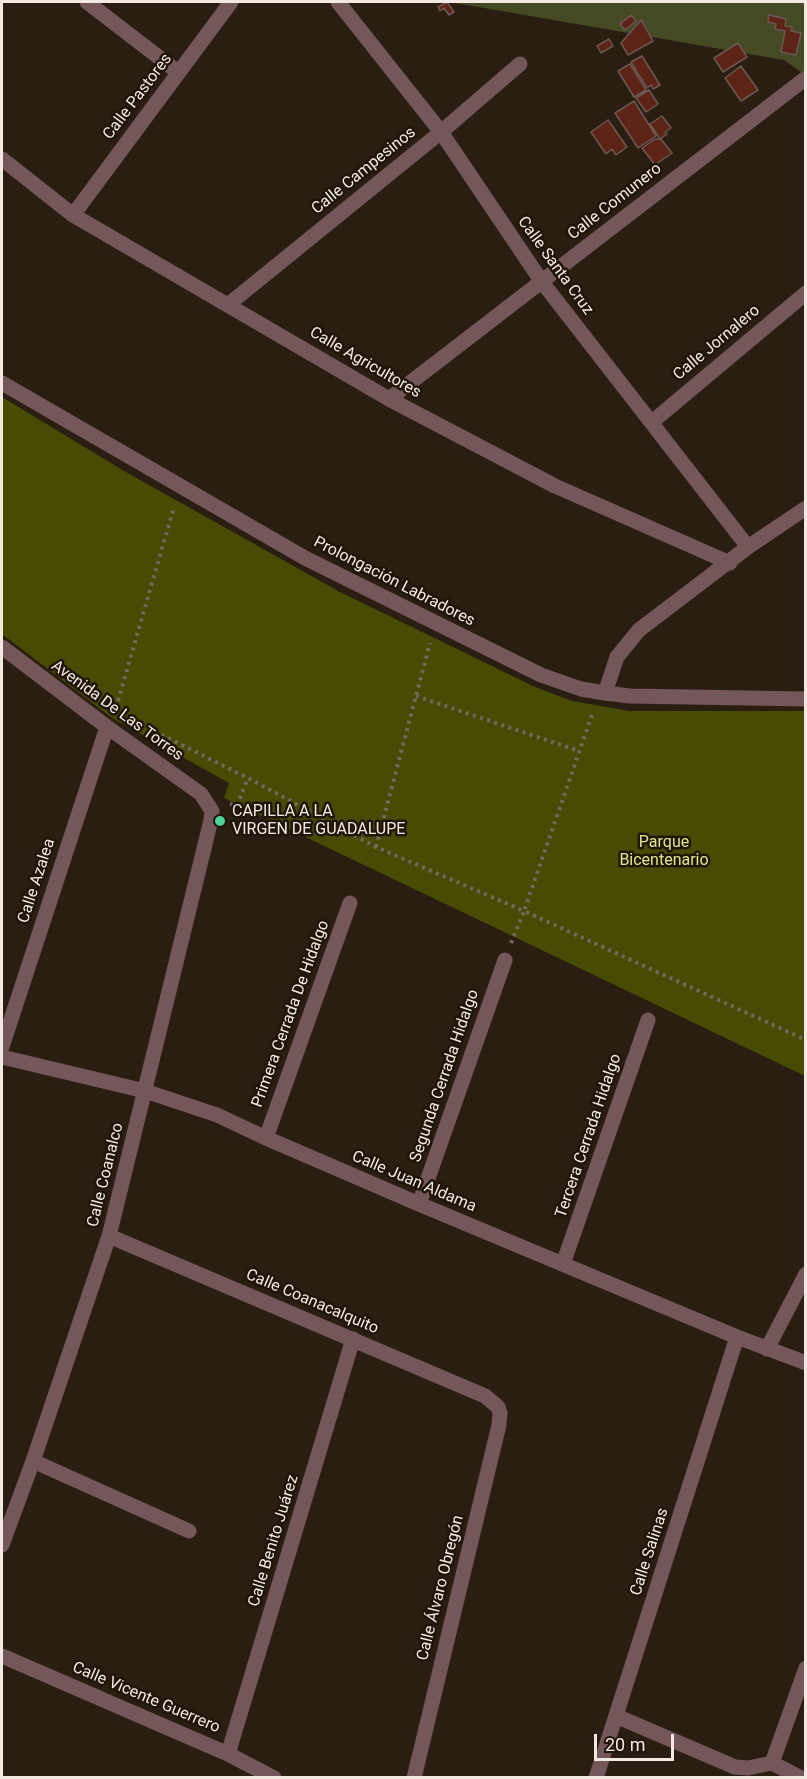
<!DOCTYPE html>
<html>
<head>
<meta charset="utf-8">
<style>
	body { margin:0 }
	#map { position:relative; width:807px; height:1779px; overflow:hidden; background:#2a1e12; font-family:Roboto,sans-serif }
	canvas { display:block }
	.frame { position:absolute; inset:0; border:3px solid #f2eae1; pointer-events:none }
	.scale { position:absolute; left:594px; top:1734px; width:80px; height:27px; box-sizing:border-box; border:3px solid #f2eae1; border-top:0; padding-left:8px; font-size:18px; line-height:21px; white-space:nowrap; color:#f2eae1; -webkit-text-stroke:4px #201509; paint-order:stroke }
</style>
</head>
<body>
<div id="map">
<canvas width="807" height="1779"></canvas>
<div class="frame"></div>
<div class="scale">20 m</div>
</div>
<script>
const c = document.querySelector('canvas').getContext('2d');
c.lineJoin = 'round';
function fillPath(path, color) {
  c.fillStyle = color;
  c.fill(path, 'evenodd');
}
function toPath(rows) {
  const path = new Path2D();
  for (const r of rows) {
    path.moveTo(r[0], r[1]);
    for (let i = 2; i < r.length; i += 2) path.lineTo(r[i], r[i + 1]);
  }
  return path;
}
function trace(path, color, width, dash) {
  c.strokeStyle = color;
  c.lineWidth = width;
  c.lineCap = dash ? 'butt' : 'round';
  c.setLineDash(dash || []);
  c.stroke(path);
}
function write(font, color, halo, rows, align = 'center') {
  c.font = font + ' Roboto,sans-serif';
  c.lineWidth = 5;
  c.setLineDash([]);
  c.textBaseline = 'middle';
  c.strokeStyle = halo;
  c.fillStyle = color;
  for (const [text, x, y, turn = 0] of rows) {
    c.save();
    c.translate(x, y);
    c.rotate((+turn || 0) * Math.PI / 180);
    c.textAlign = isNaN(turn) ? turn : align;
    if (halo) c.strokeText(text, 0, 0);
    c.fillText(text, 0, 0);
    c.restore();
  }
}
fillPath(toPath([
	[450,2,805,2,805,75,784,60]
]), '#464a24');
fillPath(toPath([
	[2,397,124,471,340,592,535,687,572,701,629,711,805,711,805,1076,224,798,229,783,112,718,2,634]
]), '#474b03');
const building = toPath([
	[447,2,454,12,449,15,444,8,440,11,438,7,447,2],
	[631,15,636,21,625,30,620,24,631,15],
	[769,15,786,19,785,26,792,27,791,31,801,33,796,55,781,52,785,31,775,29,776,24,768,22,769,15],
	[641,20,653,41,628,55,621,43,641,20],
	[609,39,613,46,601,53,597,46,609,39],
	[738,43,747,57,723,72,714,58,738,43],
	[642,56,660,85,653,89,651,85,647,88,631,62,642,56],
	[630,64,646,90,634,97,618,71,630,64],
	[741,66,758,90,741,101,725,78,741,66],
	[649,90,658,104,646,112,636,98,649,90],
	[634,101,656,136,638,148,615,113,634,101],
	[662,116,671,128,665,132,667,134,660,139,650,124,662,116],
	[608,120,627,147,616,155,612,149,606,154,591,132,608,120],
	[655,139,661,139,672,153,655,165,642,148,655,139]
]);
fillPath(building, '#5c2316');
trace(building, '#6c5853', 1.5);
trace(toPath([
	[416,696,579,751],
	[116,708,174,507],
	[592,715,524,911,806,1040],
	[148,728,248,778,376,847,524,911,511,943],
	[230,804,237,806,248,778],
	[376,847,430,643]
]), '#73685d', 4, [3, 4.5]);
trace(toPath([
	[87,2,178,72],
	[338,2,441,132,542,282,748,547],
	[2,159,73,215,389,399,555,486,730,563],
	[73,215,231,2],
	[229,304,441,132,520,64],
	[2,383,305,558,541,675,581,689,605,693,630,696,806,699],
	[389,399,806,78],
	[652,422,806,293],
	[2,647,107,727,201,794,212,811,211,820,109,1236,33,1461,2,1545],
	[605,693,617,657,639,630,748,547,806,508],
	[2,1047,107,727],
	[2,1057,145,1091,217,1115,266,1138,419,1204,737,1337,806,1363],
	[266,1138,350,903],
	[419,1204,505,960],
	[109,1236,485,1396,498,1407,500,1413,499,1425,414,1778],
	[563,1264,648,1020],
	[767,1349,806,1274],
	[33,1461,189,1531],
	[2,1656,228,1754,274,1778],
	[616,1716,735,1767,748,1768,772,1763,801,1778],
	[228,1754,353,1339],
	[772,1763,806,1668],
	[596,1778,737,1337]
]), '#745758', 15);
for (const [x, y, r, color] of [
	[220,821,6,"#4dd39a"]
]) {
  const dot = new Path2D();
  dot.arc(x, y, r, 0, 2 * Math.PI);
  c.fillStyle = color;
  c.fill(dot);
  trace(dot, '#201509', 2);
}
write('16px', '#f2eae1', '#201509', [
	["Calle Pastores",138,97,-53],
	["Calle Campesinos",364,171,-39],
	["Calle Comunero",615,202,-38],
	["Calle Santa Cruz",555,266,54],
	["Calle Jornalero",717,343,-40],
	["Calle Agricultores",365,363,30],
	["Prolongación Labradores",394,582,27],
	["Avenida De Las Torres",117,711,36],
	["Calle Azalea",37,881,-72],
	["Primera Cerrada De Hidalgo",291,1014,-70],
	["Segunda Cerrada Hidalgo",445,1076,-71],
	["Tercera Cerrada Hidalgo",589,1136,-71],
	["Calle Coanalco",106,1175,-76],
	["Calle Juan Aldama",414,1182,23],
	["Calle Coanacalquito",312,1302,23],
	["Calle Benito Juárez",274,1541,-73],
	["Calle Salinas",650,1552,-72],
	["Calle Álvaro Obregón",441,1588,-76],
	["Calle Vicente Guerrero",146,1698,23]
]);
write('16px', '#f2eae1', '#201509', [
	["CAPILLA A LA",232,812],
	["VIRGEN DE GUADALUPE",232,830]
], 'left');
write('16px', '#dde78a', '#201509', [
	["Parque",664,843],
	["Bicentenario",664,861]
]);
</script>
</body>
</html>
